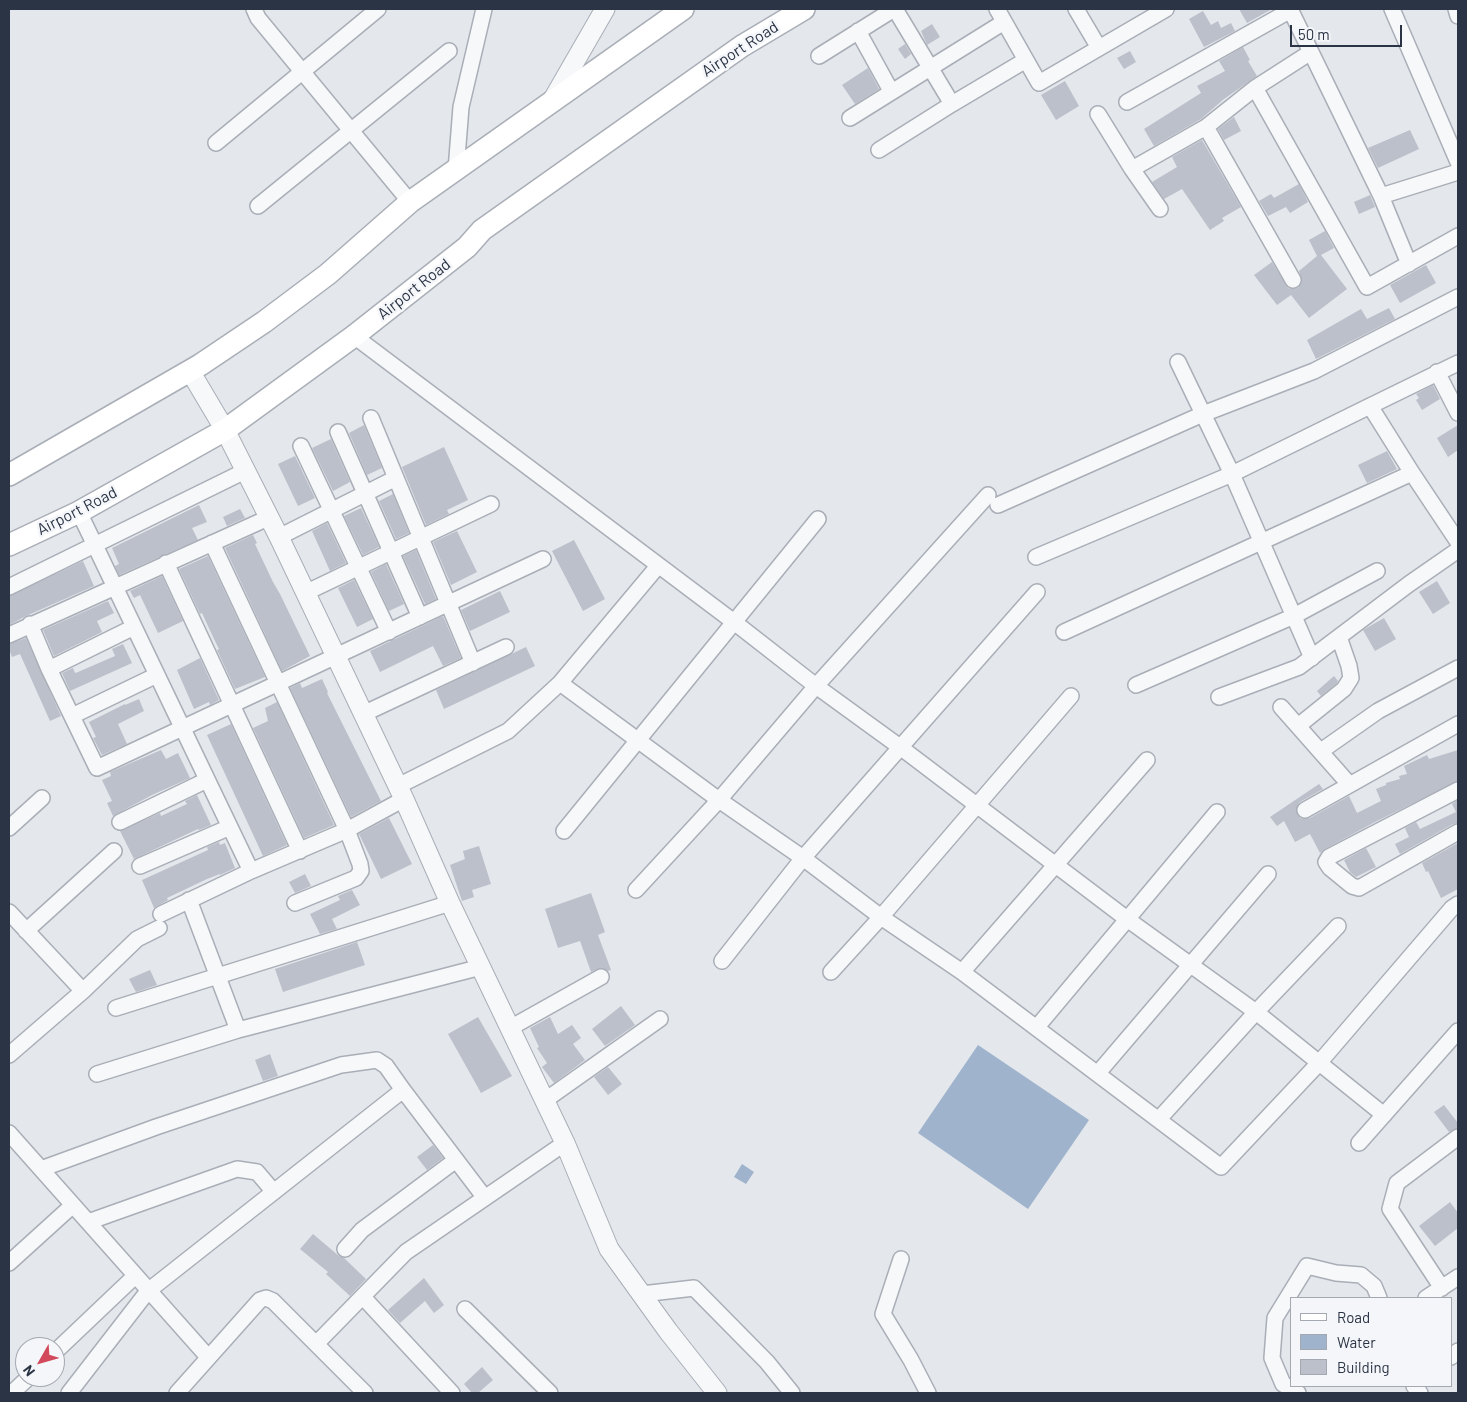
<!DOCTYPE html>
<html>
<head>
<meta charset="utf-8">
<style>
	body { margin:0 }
	#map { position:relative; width:1467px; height:1402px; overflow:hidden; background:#e4e7ec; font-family:Barlow,sans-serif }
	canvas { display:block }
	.frame { position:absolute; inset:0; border:10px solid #2b3445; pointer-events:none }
	.legend { position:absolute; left:1290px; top:1297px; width:162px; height:90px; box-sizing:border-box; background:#f4f6f9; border:1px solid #a4a8b1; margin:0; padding:6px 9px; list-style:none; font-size:15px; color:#2b3445 }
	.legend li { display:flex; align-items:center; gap:10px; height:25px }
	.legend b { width:25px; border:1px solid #a4a8b1 }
	.north { position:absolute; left:15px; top:1337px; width:50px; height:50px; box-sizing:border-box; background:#f4f6f9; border:1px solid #a4a8b1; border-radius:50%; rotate:232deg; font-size:14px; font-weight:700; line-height:20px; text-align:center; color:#2b3445 }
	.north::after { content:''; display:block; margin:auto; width:18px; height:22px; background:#d1495b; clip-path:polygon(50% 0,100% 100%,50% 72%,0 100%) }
	.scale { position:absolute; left:1290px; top:25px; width:112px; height:22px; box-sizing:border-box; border:2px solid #2b3445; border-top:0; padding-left:6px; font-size:15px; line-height:18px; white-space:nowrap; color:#2b3445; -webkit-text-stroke:4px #f4f6f9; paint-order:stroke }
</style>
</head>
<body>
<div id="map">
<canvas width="1467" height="1402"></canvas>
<div class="frame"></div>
<ul class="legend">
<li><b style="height:6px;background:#fff"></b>Road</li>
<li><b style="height:14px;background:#9fb4cc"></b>Water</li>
<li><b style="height:14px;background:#bbc0ca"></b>Building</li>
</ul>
<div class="north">N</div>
<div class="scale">50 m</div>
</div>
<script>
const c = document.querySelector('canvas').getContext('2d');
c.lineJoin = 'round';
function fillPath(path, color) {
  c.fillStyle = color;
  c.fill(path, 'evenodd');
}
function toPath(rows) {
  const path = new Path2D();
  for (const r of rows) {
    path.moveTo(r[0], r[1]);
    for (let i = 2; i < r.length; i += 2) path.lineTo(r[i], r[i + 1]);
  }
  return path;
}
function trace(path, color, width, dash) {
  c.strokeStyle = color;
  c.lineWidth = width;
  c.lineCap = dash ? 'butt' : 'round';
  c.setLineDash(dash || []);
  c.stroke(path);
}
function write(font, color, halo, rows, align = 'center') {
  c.font = font + ' Barlow,sans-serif';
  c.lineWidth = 5;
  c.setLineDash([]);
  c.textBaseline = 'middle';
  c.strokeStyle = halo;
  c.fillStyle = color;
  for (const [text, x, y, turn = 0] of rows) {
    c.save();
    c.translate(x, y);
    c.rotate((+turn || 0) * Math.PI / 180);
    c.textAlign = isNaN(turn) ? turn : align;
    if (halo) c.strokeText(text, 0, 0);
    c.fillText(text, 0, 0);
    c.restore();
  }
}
fillPath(toPath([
	[978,1045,1089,1120,1028,1209,918,1133],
	[742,1164,754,1172,746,1184,734,1177]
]), '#9fb4cc');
fillPath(toPath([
	[1239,9,1272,9,1247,23],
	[1203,11,1211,25,1218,21,1221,28,1231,23,1235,31,1204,47,1189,19],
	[932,24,940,37,927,45,921,31],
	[905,44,911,54,905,59,898,49],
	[1243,47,1250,60,1248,61,1257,76,1224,99,1201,119,1154,146,1144,129,1201,93,1197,86,1225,71,1219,61],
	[1130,51,1136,62,1124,69,1117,58],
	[868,68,879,89,855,104,842,85],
	[1065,81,1079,106,1056,120,1041,95],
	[1234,117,1241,131,1224,140,1218,129],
	[1410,130,1419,149,1378,168,1368,148],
	[1202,140,1241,207,1222,218,1224,221,1210,230,1182,189,1164,199,1152,182,1177,167,1172,157],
	[1299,184,1308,202,1290,213,1286,207,1268,216,1259,201,1271,194,1274,198],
	[1370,195,1375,207,1359,214,1354,202],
	[1325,231,1334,248,1321,255,1347,289,1309,318,1291,295,1277,305,1254,275,1272,262,1288,288,1292,289,1298,288,1302,281,1299,271,1317,256,1309,240],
	[1426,265,1436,283,1400,303,1390,285],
	[1389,308,1395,319,1316,359,1307,340,1361,309,1367,319],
	[1433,385,1440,399,1422,410,1416,400,1419,398,1416,394],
	[364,425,382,468,367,475,349,433],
	[1458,425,1458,450,1448,457,1437,438],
	[331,439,350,482,333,491,312,448],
	[444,447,468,500,447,510,449,514,426,525,402,467],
	[1387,451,1397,469,1367,483,1358,465],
	[295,456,315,498,298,506,278,464],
	[393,494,409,533,396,539,379,501],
	[199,505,207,522,192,528,198,540,119,575,115,566,119,564,112,548],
	[361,508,379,547,363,555,344,516],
	[240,509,245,518,227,526,223,517],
	[327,523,346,563,330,571,312,531],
	[457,531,477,572,451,585,433,542],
	[253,535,257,543,255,544,273,582,280,594,310,656,282,671,225,548],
	[574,540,605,599,583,611,552,551],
	[416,550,436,599,425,604,403,556],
	[208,556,265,677,235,689,217,650,219,649,214,639,202,613,200,614,179,569],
	[83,561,94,586,26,616,9,625,9,596],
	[386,564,404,604,389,611,371,572],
	[162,576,183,621,158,633,140,595,134,598,130,591],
	[354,580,373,619,357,627,338,588],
	[1437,581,1450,603,1433,614,1419,592],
	[500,591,510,612,470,631,461,610],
	[108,601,114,613,97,621,102,632,54,656,43,630],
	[443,616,461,658,443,666,433,646,380,672,370,651],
	[1384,618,1396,639,1375,651,1363,630],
	[26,638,61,716,50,721,20,654,12,657,9,649,9,644],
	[123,644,132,663,70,691,62,673,73,668,75,673,78,672,115,656,112,649],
	[526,647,535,666,444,709,436,690],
	[200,658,219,700,210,705,209,702,194,709,177,670],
	[1334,676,1338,681,1337,683,1321,696,1317,691],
	[322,679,328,692,327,693,381,801,351,817,290,688,300,683,302,688],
	[139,699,144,711,118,724,127,744,102,755,93,738,96,737,89,722,125,704,125,705],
	[277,702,334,825,304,838,253,728,268,721,265,708],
	[231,724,287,845,263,856,207,735],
	[161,750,166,759,178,753,190,778,152,795,113,816,107,803,112,801,102,780,111,776,110,772],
	[1458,750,1458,781,1375,822,1325,849,1320,853,1310,834,1295,842,1284,821,1277,826,1270,817,1319,784,1323,789,1300,802,1297,806,1297,814,1300,818,1304,819,1310,818,1349,796,1357,813,1381,801,1376,789,1386,785,1386,783,1400,779,1399,776,1407,774,1404,766,1427,755,1429,759],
	[197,795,211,825,199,830,198,829,134,859,120,831,160,813,161,816,187,804,185,801],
	[1458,800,1458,823,1453,824,1400,854,1395,844,1409,837,1405,828,1416,822,1420,829,1456,812,1452,804],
	[389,818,412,864,381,879,359,834],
	[219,842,220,845,225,843,235,868,220,875,220,874,207,879,167,898,168,900,154,908,142,880,208,850,207,847],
	[1458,843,1458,889,1441,898,1428,871,1426,872,1422,863],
	[479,846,491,884,472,890,474,897,462,901,450,865,465,859,463,851],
	[1366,848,1376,867,1356,877,1350,872,1344,860],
	[305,874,311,886,295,893,289,882],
	[352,890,360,905,332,919,337,929,320,934,310,914,340,900,338,896],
	[591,893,605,932,598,935,611,970,608,971,601,968,591,972,580,941,558,948,545,909],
	[357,942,365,965,283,992,275,969],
	[150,970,157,985,136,992,129,979],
	[621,1006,635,1025,605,1046,592,1029],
	[478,1017,512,1076,481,1093,448,1034],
	[550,1017,558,1034,572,1025,581,1038,573,1044,585,1060,554,1083,542,1067,547,1063,537,1048,539,1047,530,1028],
	[270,1054,278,1076,263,1081,255,1060],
	[608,1067,622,1084,608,1095,594,1077],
	[1444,1105,1458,1123,1458,1128,1449,1132,1434,1112],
	[433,1145,443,1158,427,1170,417,1157],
	[1450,1202,1458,1213,1458,1228,1435,1246,1419,1226],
	[313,1234,339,1256,344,1258,366,1279,350,1296,326,1274,328,1272,300,1249],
	[424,1278,444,1305,434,1313,425,1301,400,1323,388,1310],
	[482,1367,493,1380,478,1393,472,1393,464,1384]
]), '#bbc0ca');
const minor = toPath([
	[254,9,258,18,410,202],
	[895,9,952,104,1026,60],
	[997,9,1039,83,1166,9],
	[1076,9,1099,48],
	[1290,9,1381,196,1458,172],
	[1392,9,1458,162],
	[1456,9,1458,16],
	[858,31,891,91],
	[819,56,894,9],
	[1255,88,1367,287,1458,236],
	[1127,102,1291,10],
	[1098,114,1132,169,1160,209],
	[850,118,1004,22],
	[1206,127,1293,280],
	[216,143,378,9],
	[879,150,952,104],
	[1132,169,1206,127,1255,88,1311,52],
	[456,170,461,107,484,9],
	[1381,196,1409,264],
	[258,206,449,51],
	[354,336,734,622,816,686,900,747,1127,919,1256,1012,1384,1115],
	[1458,363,1370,406,1412,473,1458,542],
	[1437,372,1458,413],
	[371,418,473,663],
	[338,432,420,617],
	[301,446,389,632],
	[998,505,1203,414,1314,371,1458,297],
	[79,512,251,871],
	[279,537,396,478],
	[212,543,347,830,360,864,361,871,356,878,295,903],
	[1036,557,1232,474,1178,362],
	[166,563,300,851],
	[9,587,245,471],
	[305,593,491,504],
	[30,624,49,669,97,768,543,559],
	[1064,632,1412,473],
	[9,635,268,518],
	[1312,658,1232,474,1370,406],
	[49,669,134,627],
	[560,683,719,800,803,858,881,917,962,972,1221,1167,1319,1063,1452,908,1458,904],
	[1136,685,1294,616,1377,571],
	[1219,697,1299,667,1409,584,1458,550],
	[1281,707,1349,784],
	[363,714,506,647],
	[72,716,157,675],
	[1298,726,1344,689,1351,678,1349,666,1339,637],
	[1321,751,1378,711,1458,668],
	[398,786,508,731,560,683,658,566],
	[1458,790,1329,857,1326,862,1330,868,1352,886,1359,888,1458,832],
	[1305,810,1458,724],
	[120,822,207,780],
	[9,828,42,798],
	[564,831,818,519],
	[140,866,230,827],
	[636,890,719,800,816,686,988,495],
	[189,900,238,1030],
	[9,912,83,991],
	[161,914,251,871,347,830,404,799],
	[26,931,114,851],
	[722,961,803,858,1037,592],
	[831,972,881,917,1071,696],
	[962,972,1147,760],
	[116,1008,450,903],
	[1037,1027,1217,812],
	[510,1028,601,977],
	[9,1055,83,991,137,939,159,928],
	[1098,1073,1268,874],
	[97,1074,238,1030,481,967],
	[544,1101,660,1019],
	[1159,1119,1256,1012,1338,926],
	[9,1133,41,1169],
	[1359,1143,1458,1031],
	[88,1222,237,1169,257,1172,274,1192],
	[345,1249,362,1230,456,1160],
	[901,1259,883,1314,911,1360,928,1393],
	[9,1263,73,1205],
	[1442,1288,1390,1209,1397,1183,1458,1137],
	[642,1294,694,1288,767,1362,792,1393],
	[363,1297,452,1393],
	[1426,1298,1458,1277],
	[465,1309,550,1393],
	[316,1344,365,1393],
	[55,1352,135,1276],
	[208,1357,41,1169,156,1127,341,1065,377,1060,386,1066,403,1090,485,1198],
	[1451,1357,1458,1351],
	[1414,1386,1420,1393],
	[12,1393,29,1377],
	[69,1393,148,1291,403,1090],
	[177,1393,260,1300,266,1298,273,1301,316,1344,406,1252,565,1143],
	[1298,1393,1283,1384,1272,1358,1275,1318,1307,1266,1336,1273,1361,1275,1374,1286,1379,1298]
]);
const tertiary = toPath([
	[552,101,605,9],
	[190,371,225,430,279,537,404,799,450,903,565,1143,609,1249,668,1331,717,1393]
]);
const secondary = toPath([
	[9,475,200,365,264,322,328,274,410,202,683,9],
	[9,545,79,512,225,430,354,336,467,247,482,230,742,46,804,9]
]);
trace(minor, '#a9aeb7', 18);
trace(tertiary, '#a9aeb7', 21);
trace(secondary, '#a9aeb7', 24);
trace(minor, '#f7f8fa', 15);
trace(tertiary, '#f7f8fa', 19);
trace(secondary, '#fff', 21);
write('16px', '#2b3445', '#f4f6f9', [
	["Airport Road",740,49,-33],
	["Airport Road",414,289,-38],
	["Airport Road",77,511,-27]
]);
</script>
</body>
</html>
